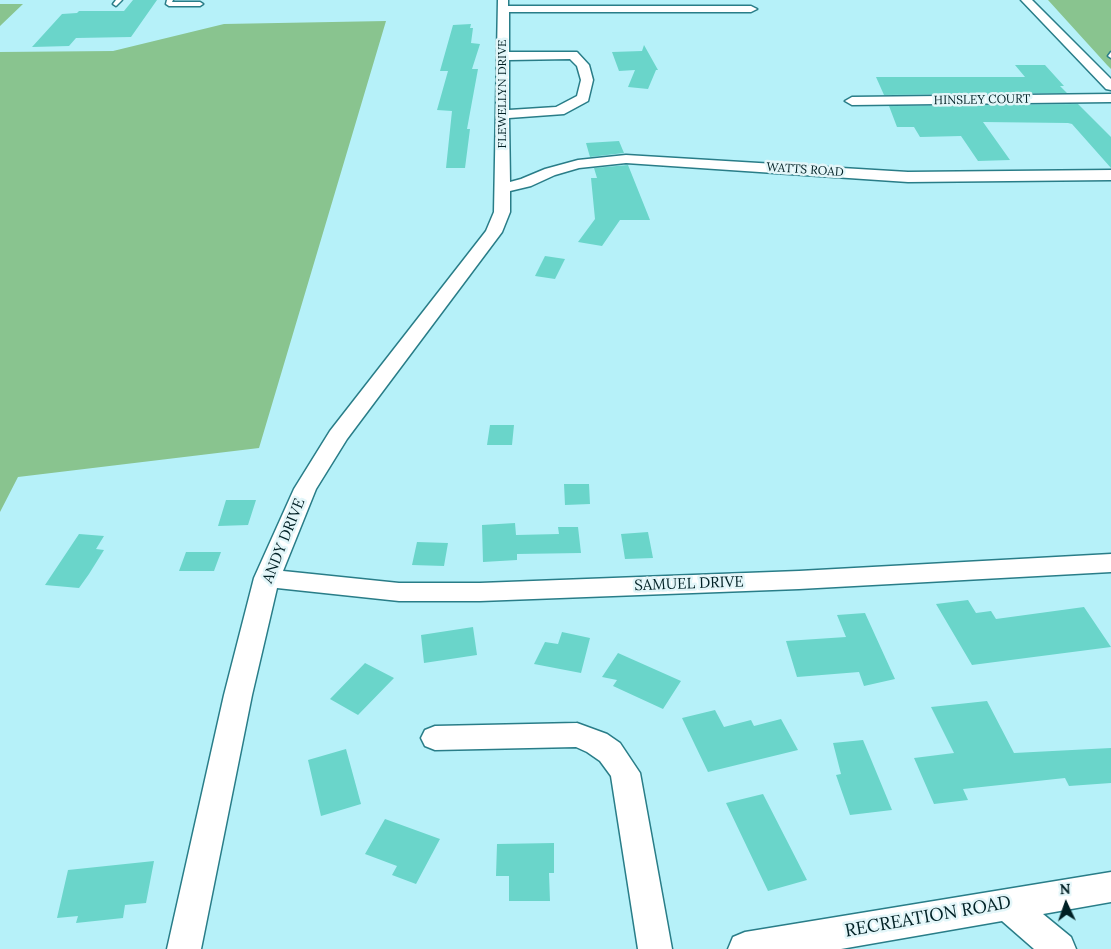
<!DOCTYPE html>
<html>
<head>
<meta charset="utf-8">
<style>
	body { margin:0 }
	#map { position:relative; width:1111px; height:949px; overflow:hidden; background:#b6f1f9; font-family:Lora,serif }
	canvas { display:block }
	.north { position:absolute; left:1041px; top:879px; width:50px; height:50px; -webkit-text-stroke:4px #e3f6f9; paint-order:stroke; rotate:357deg; font-size:14px; font-weight:700; line-height:20px; text-align:center; color:#002024 }
	.north::after { content:''; display:block; margin:auto; width:18px; height:22px; background:#002024; clip-path:polygon(50% 0,100% 100%,50% 72%,0 100%) }
</style>
</head>
<body>
<div id="map">
<canvas width="1111" height="949"></canvas>
<div class="north">N</div>
</div>
<script>
const c = document.querySelector('canvas').getContext('2d');
c.lineJoin = 'round';
function fillPath(path, color) {
  c.fillStyle = color;
  c.fill(path, 'evenodd');
}
function toPath(rows) {
  const path = new Path2D();
  for (const r of rows) {
    path.moveTo(r[0], r[1]);
    for (let i = 2; i < r.length; i += 2) path.lineTo(r[i], r[i + 1]);
  }
  return path;
}
function trace(path, color, width, dash) {
  c.strokeStyle = color;
  c.lineWidth = width;
  c.lineCap = dash ? 'butt' : 'round';
  c.setLineDash(dash || []);
  c.stroke(path);
}
function write(font, color, halo, rows, align = 'center') {
  c.font = font + ' Lora,serif';
  c.lineWidth = 5;
  c.setLineDash([]);
  c.textBaseline = 'middle';
  c.strokeStyle = halo;
  c.fillStyle = color;
  for (const [text, x, y, turn = 0] of rows) {
    c.save();
    c.translate(x, y);
    c.rotate((+turn || 0) * Math.PI / 180);
    c.textAlign = isNaN(turn) ? turn : align;
    if (halo) c.strokeText(text, 0, 0);
    c.fillText(text, 0, 0);
    c.restore();
  }
}
fillPath(toPath([
	[1048,0,1111,0,1111,69,1107,65],
	[0,4,23,4,0,26],
	[386,21,259,448,18,477,0,512,0,52,113,51,224,24]
]), '#89c48f');
fillPath(toPath([
	[133,0,157,0,131,37,76,38,69,46,32,47,62,14,77,13,79,11,124,11],
	[471,24,470,28,473,28,471,43,480,44,472,69,478,69,467,129,470,129,465,168,446,168,452,111,437,110,448,71,440,71,453,25],
	[644,45,658,70,656,70,648,89,628,87,635,70,619,71,612,52,642,51],
	[1015,65,1045,65,1064,86,1060,86,1067,93,884,95,876,77,1025,77],
	[1078,104,1111,137,1111,168,1072,124,1068,123,983,122,1010,160,978,161,961,136,920,137,914,127,897,127,889,106],
	[619,141,624,153,590,157,586,143],
	[628,165,650,220,620,220,602,246,578,242,595,219,591,178,597,178,594,168],
	[545,256,565,259,555,279,535,276],
	[490,425,514,425,512,445,487,445],
	[564,484,589,484,590,504,565,505],
	[226,500,256,500,248,525,218,526],
	[515,523,516,535,559,534,558,527,578,527,581,553,517,554,517,560,483,562,482,525],
	[648,532,653,558,625,559,621,534],
	[79,534,104,536,96,549,104,550,89,574,79,588,45,585],
	[417,542,448,543,444,566,412,565],
	[186,552,221,552,214,571,179,571],
	[968,600,976,613,991,611,996,619,1084,607,1111,647,972,665,936,604],
	[865,613,895,679,864,686,859,672,797,677,786,641,846,637,837,615],
	[473,627,477,655,424,663,421,635],
	[562,632,590,638,581,673,534,664,545,642,558,644],
	[618,653,681,681,663,709,613,686,617,680,602,677],
	[365,663,394,678,358,715,330,699],
	[987,701,1014,753,1111,748,1111,783,1069,786,1065,778,963,789,968,800,934,804,914,758,954,753,931,707],
	[715,710,724,727,751,720,754,726,781,719,798,750,708,772,682,718],
	[863,740,892,810,850,815,836,775,841,774,833,743],
	[346,749,361,804,321,816,308,760],
	[763,794,807,880,768,891,726,803],
	[385,819,440,839,416,884,392,875,397,866,365,854],
	[554,843,554,873,549,873,550,901,509,901,509,876,496,876,497,844],
	[154,861,146,903,125,905,123,918,76,923,78,916,57,918,68,870]
]), '#6ad5ca');
const lane = toPath([
	[116,0,122,0,116,6,113,4,116,0],
	[167,0,173,0,172,2,200,2,203,4,200,6,169,6,166,4,167,0],
	[1111,52,1111,58,1108,56,1111,52]
]);
const street = toPath([
	[498,0,508,0,508,6,751,6,757,9,751,12,509,12,509,52,577,52,589,65,593,80,588,101,564,114,509,118,510,182,521,179,545,169,578,160,626,155,908,172,1111,170,1111,180,908,182,626,163,579,168,555,175,531,186,510,191,510,212,502,232,347,439,316,489,283,571,399,583,480,583,799,571,1111,554,1111,572,799,589,480,601,399,601,277,588,252,695,201,949,167,949,224,695,254,578,294,489,330,431,486,231,494,212,498,0],
	[570,59,577,66,581,80,577,96,556,107,509,110,509,60,570,59],
	[1021,0,1032,0,1111,79,1111,90,1106,89,1021,0],
	[1111,94,1111,102,852,105,845,101,852,97,1111,94],
	[577,723,607,734,620,743,640,773,672,949,638,949,611,776,600,761,587,752,576,747,435,750,425,746,421,738,425,730,435,726,577,723],
	[1111,872,1111,902,1043,914,1071,937,1076,949,1034,949,1002,921,841,949,728,949,733,937,745,932,1111,872]
]);
trace(lane, '#297d88', 3);
trace(street, '#297d88', 3);
fillPath(lane, '#fff');
fillPath(street, '#fff');
write('12px', '#002024', '#e3f6f9', [
	["FLEWELLYN DRIVE",503,94,-90],
	["HINSLEY COURT",982,100,-1],
	["WATTS ROAD",805,170,4]
]);
write('15px', '#002024', '#e3f6f9', [
	["ANDY DRIVE",284,541,-68],
	["SAMUEL DRIVE",689,584,-2]
]);
write('18px', '#002024', '#e3f6f9', [
	["RECREATION ROAD",928,917,-10]
]);
</script>
</body>
</html>
